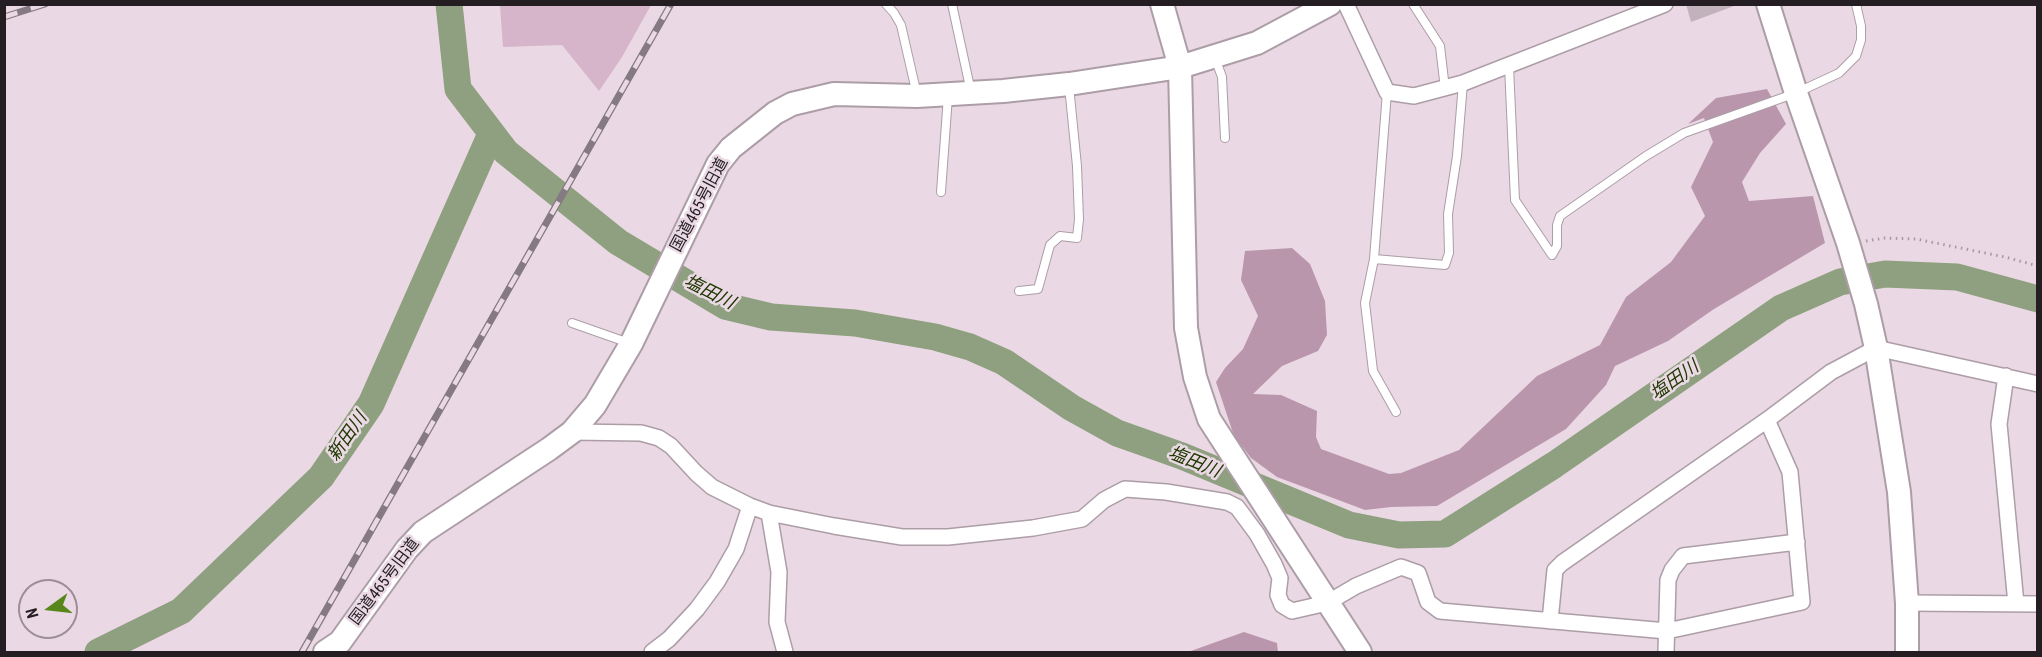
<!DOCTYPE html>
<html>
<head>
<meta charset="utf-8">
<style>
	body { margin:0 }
	#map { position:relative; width:2042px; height:657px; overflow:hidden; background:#ead9e4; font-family:"Roboto Condensed",sans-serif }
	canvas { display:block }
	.frame { position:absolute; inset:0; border:6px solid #241e22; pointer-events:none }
	.north { position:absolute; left:18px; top:579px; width:60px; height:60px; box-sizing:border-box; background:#ead9e4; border:2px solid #9b8e96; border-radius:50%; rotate:255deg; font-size:16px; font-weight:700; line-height:24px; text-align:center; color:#241e22 }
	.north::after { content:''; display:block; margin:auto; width:21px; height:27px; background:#57871a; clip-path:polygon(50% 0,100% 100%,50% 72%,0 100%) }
</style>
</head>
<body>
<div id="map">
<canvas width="2042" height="657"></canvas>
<div class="frame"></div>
<div class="north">N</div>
</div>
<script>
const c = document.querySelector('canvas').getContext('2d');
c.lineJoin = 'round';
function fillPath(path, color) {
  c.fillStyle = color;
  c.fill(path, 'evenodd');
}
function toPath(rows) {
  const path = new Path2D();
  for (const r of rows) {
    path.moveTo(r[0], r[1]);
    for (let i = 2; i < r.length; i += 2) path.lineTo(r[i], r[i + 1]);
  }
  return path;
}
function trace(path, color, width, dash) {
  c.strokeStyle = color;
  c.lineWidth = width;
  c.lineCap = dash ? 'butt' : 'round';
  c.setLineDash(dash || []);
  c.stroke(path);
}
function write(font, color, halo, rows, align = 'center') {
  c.font = font + ' "Roboto Condensed","Noto Sans JP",sans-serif';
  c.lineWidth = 5;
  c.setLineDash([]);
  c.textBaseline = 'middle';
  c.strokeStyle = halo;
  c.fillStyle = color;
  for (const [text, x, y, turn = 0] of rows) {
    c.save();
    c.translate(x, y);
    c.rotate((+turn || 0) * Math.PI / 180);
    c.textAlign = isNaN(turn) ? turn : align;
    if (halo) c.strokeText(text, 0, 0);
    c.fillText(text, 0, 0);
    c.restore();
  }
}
fillPath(toPath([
	[500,5,500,4,651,5,622,57,599,91,562,45,503,47]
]), '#d6b4ca');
fillPath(toPath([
	[1767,89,1786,124,1760,153,1742,182,1749,201,1813,196,1825,243,1714,309,1668,341,1615,366,1606,385,1566,429,1437,506,1391,507,1365,510,1277,477,1251,458,1234,436,1216,382,1225,368,1243,349,1258,316,1241,280,1245,251,1292,248,1310,264,1325,301,1327,335,1318,351,1282,366,1253,394,1281,395,1317,411,1316,437,1321,449,1389,474,1401,473,1459,450,1537,376,1600,345,1626,297,1671,262,1705,216,1691,187,1713,142,1704,118,1688,124,1716,98],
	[1244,632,1277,643,1278,652,1188,652]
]), '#ba96ad');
trace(toPath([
	[449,4,458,89,506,152,618,242,725,306,771,317,855,323,935,337,970,347,1004,362,1072,408,1117,433,1182,456,1349,525,1399,535,1445,534,1554,465,1781,308,1840,282,1885,274,1957,277,2038,299],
	[98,652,181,611,321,477,371,404,491,134]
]), '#8ea07f', 27);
fillPath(toPath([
	[1686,4,1733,4,1734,6,1691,22]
]), '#c2b2bc');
const lane = toPath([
	[886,4,894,13,901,25,917,95],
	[952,4,971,92],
	[1413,4,1440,46,1445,89],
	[1215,58,1222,77,1225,138],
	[1509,66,1515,200,1552,255,1557,246,1557,225,1560,216,1646,156,1684,133,1796,93,1839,73,1856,56,1861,40,1861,26,1856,4],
	[1387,92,1374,259,1365,303,1373,371,1396,412],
	[941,192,948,96],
	[1374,259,1445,265,1449,253,1448,214,1457,156,1463,83],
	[1019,291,1038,289,1050,245,1060,236,1077,238,1079,219,1077,166,1069,86],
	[572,323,629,343]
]);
const street = toPath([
	[1346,4,1387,92,1414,96,1463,83,1665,4],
	[2006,376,1999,424,2016,604],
	[572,432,641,433,659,438,671,446,696,473,712,487,750,506,769,513,834,526,902,537,948,537,1033,528,1082,519,1104,500,1125,489,1166,492,1227,502,1237,507,1257,534,1274,564,1280,578,1278,595,1282,605,1292,611,1327,603,1356,586,1401,567,1418,573,1428,602,1440,611,1667,631,1802,602,1790,472,1767,420],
	[769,513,779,572,777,622,785,652],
	[1907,603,2038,604],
	[1550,621,1555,570,1562,563,1767,420,1831,372,1876,348,2038,384],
	[652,652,669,639,697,609,717,582,736,549,750,506],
	[1666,652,1668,580,1672,570,1683,556,1797,542]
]);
const secondary = toPath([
	[1162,4,1180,67,1186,328,1195,377,1209,419,1360,652],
	[1768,4,1796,93,1848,243,1866,304,1876,348,1899,492,1907,603,1907,652],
	[325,652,340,642,407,549,423,532,549,449,572,432,595,405,631,344,718,164,731,148,775,113,792,104,834,94,917,96,1003,91,1069,84,1180,67,1257,43,1330,4]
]);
trace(lane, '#ac9da6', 10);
trace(street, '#ac9da6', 18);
trace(secondary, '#ac9da6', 26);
trace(toPath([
	[1866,241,1885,238,1916,239,2005,257,2038,266]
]), '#a699a2', 3, [1.5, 4.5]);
trace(lane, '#fff', 8);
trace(street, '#fff', 15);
trace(secondary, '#fff', 22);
const rail = toPath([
	[4,17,45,4],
	[302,652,671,4]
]);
trace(rail, '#857a81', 7);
trace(rail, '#ead9e4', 4.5, [14]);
write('16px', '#241e22', '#ead9e4', [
	["国道465号旧道",700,205,-62],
	["国道465号旧道",385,582,-53]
]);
write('italic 18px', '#213903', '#ead9e4', [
	["塩田川",709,293,27],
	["塩田川",1675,381,-35],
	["新田川",348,437,-55],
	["塩田川",1194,463,22]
]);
</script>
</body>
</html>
